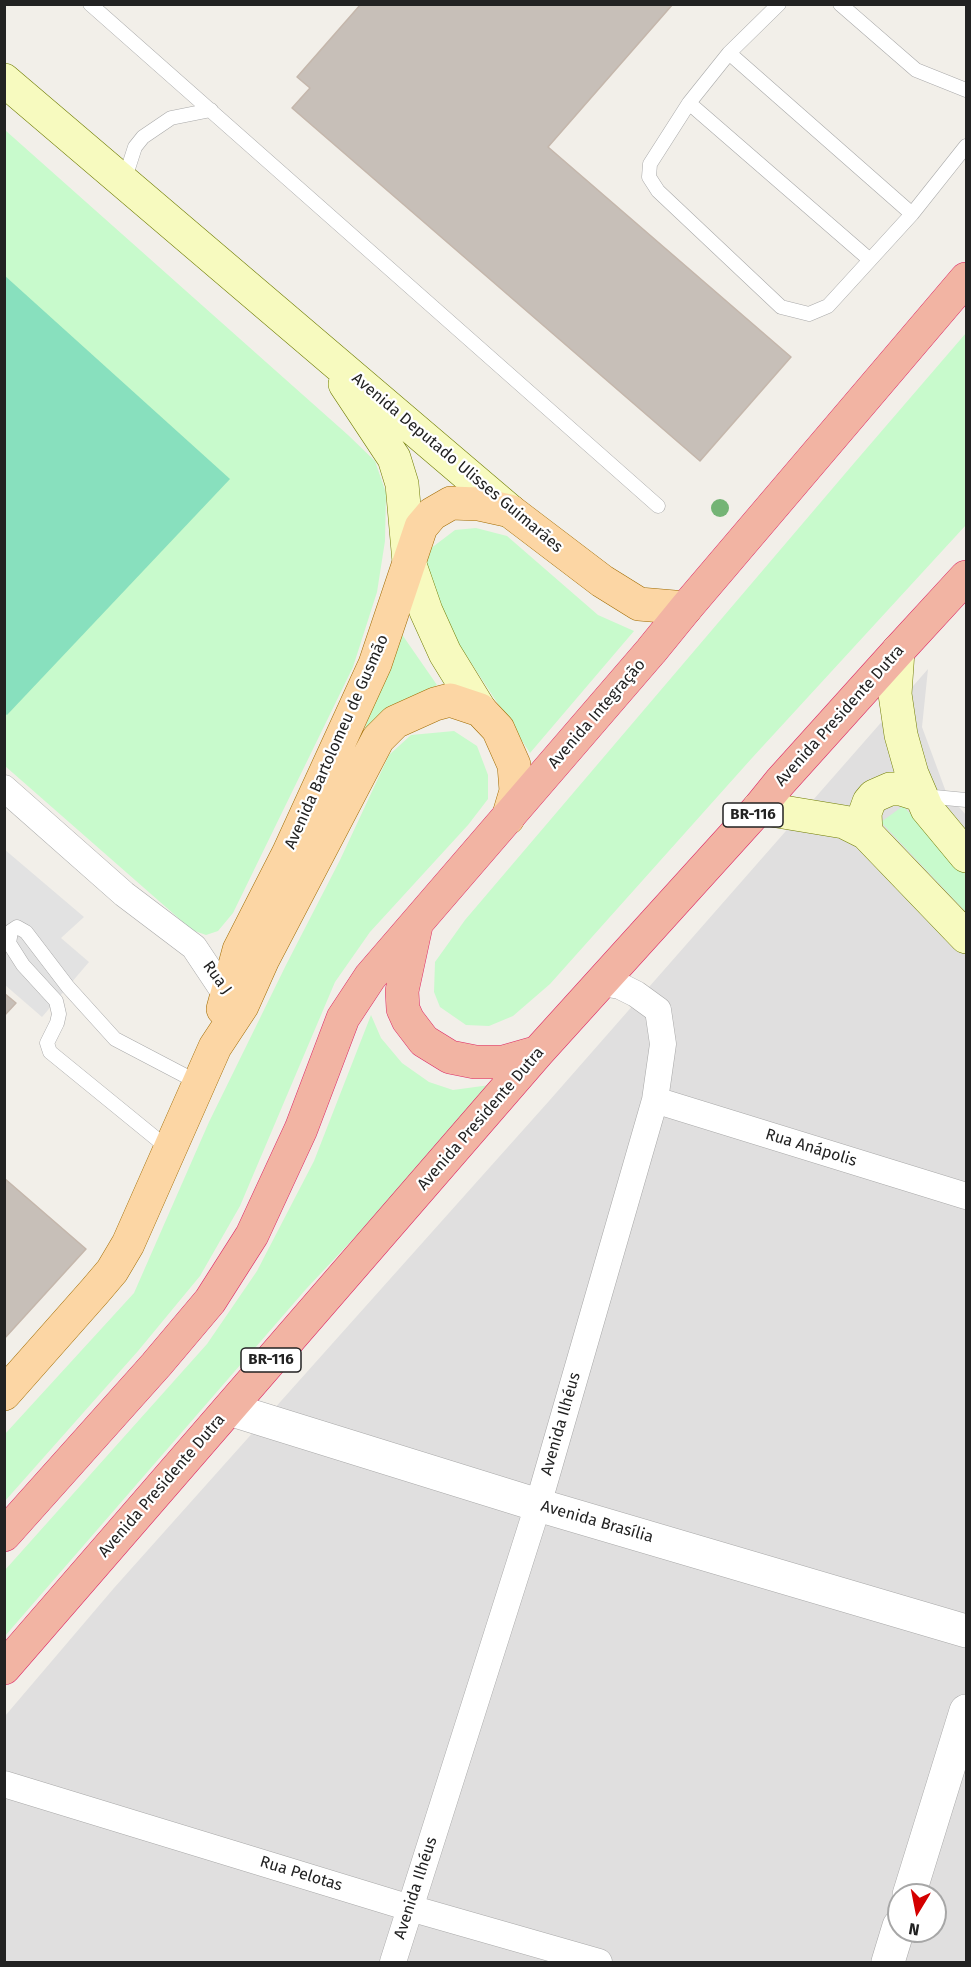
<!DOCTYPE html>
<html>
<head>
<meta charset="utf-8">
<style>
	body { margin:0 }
	#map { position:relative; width:971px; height:1967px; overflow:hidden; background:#f2efe9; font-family:"Fira Sans",sans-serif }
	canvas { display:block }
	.frame { position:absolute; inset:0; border:6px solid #222; pointer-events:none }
	.north { position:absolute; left:887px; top:1883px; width:60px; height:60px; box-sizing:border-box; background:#fff; border:2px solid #a7a7a7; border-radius:50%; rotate:190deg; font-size:16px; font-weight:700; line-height:24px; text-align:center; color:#222 }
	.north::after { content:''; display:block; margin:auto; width:21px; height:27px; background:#d40000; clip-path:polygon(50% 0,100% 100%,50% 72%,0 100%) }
</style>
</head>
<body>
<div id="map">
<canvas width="971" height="1967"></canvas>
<div class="frame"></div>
<div class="north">N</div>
</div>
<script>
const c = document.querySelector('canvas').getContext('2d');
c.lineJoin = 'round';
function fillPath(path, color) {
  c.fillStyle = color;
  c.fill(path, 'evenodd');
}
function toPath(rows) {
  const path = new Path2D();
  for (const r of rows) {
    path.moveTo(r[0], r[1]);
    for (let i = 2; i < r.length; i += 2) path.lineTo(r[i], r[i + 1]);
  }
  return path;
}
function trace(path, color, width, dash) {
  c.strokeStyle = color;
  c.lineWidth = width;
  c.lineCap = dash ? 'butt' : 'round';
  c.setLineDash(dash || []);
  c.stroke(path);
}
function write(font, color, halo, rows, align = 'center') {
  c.font = font + ' "Fira Sans",sans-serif';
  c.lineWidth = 4.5;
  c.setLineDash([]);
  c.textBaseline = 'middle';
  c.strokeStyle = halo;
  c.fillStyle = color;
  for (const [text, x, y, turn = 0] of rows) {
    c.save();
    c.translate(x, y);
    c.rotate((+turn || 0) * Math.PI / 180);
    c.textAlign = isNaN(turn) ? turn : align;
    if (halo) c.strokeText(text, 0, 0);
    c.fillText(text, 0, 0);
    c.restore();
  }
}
fillPath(toPath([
	[928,669,922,727,946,792,966,815,966,1962,5,1962,5,1716,114,1588,549,1101],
	[899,1895,935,1895,935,1931,899,1931]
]), '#e0dfdf');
fillPath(toPath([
	[5,130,348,435,375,461,386,493,385,541,377,592,353,667,233,913,218,931,206,935,192,930,5,766],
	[966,333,966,525,752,758,550,984,513,1016,489,1026,466,1025,440,1007,434,992,435,962,465,920,855,462],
	[476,528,507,536,598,615,634,631,530,753,425,592,421,566,430,549,455,530],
	[401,633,437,685,364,730],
	[454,731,477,746,488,775,488,799,468,825,370,932,335,982,240,1206,200,1276,138,1351,5,1501,5,1434,134,1293,209,1122,286,965,340,860,389,755,411,735],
	[903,806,966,874,966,912,881,822],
	[371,1015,381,1038,402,1063,429,1082,453,1090,490,1085,403,1186,307,1288,5,1636,5,1570,207,1344,257,1271,314,1161]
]), '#c8facc');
fillPath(toPath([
	[4,275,230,479,7,715,4,713]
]), '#88e0be');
fillPath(toPath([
	[4,849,84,917,61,938,89,962,42,1017,5,985]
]), '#e2e2e2');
const building = toPath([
	[361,4,673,4,548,147,791,357,700,461,292,108,310,88,297,77,361,4],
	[4,993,16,1003,4,1016,4,993],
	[4,1178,86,1249,4,1339,4,1178]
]);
fillPath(building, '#c7bfb8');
trace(building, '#c4b6ab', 1.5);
const service = toPath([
	[90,4,658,506],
	[779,4,729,53,689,103,650,164,649,177,658,191,781,307,809,314,828,306,912,214,966,146],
	[840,4,916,70,966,90],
	[729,53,912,214],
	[689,103,870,260],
	[124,181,135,147,143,137,171,118,211,110],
	[924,796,966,800],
	[169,1149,50,1052,47,1043,57,1023,59,1014,56,1001,23,965,9,943,11,931,17,927,26,932,68,987,115,1039,199,1083]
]);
const minor = toPath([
	[4,788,124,894,194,947,226,995,237,1002],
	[655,1100,966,1196],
	[4,1784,410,1908,599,1962],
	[393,1962,538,1505,655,1100,663,1044,658,1010,636,994,620,986,602,983]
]);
const tertiary = toPath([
	[229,1409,538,1505,966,1631],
	[909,1895,966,1711],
	[888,1962,899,1926]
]);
const secondary = toPath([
	[4,80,510,511],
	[345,384,394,458,402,484,409,562,426,611,445,653,480,710],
	[898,651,895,694,901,735,912,774,927,809,966,856],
	[759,808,844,822,866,833,966,937],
	[866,833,865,813,869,802,874,796,890,789,901,789,920,795]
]);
const primary = toPath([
	[223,1009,239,950,288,854,375,664,421,527,432,514,451,503,478,504,510,511,602,581,639,604,686,608],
	[4,1394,95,1291,112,1271,128,1244,215,1047,242,1006,263,959,378,739,395,722,435,704,450,700,480,710,498,729,514,765,516,791,508,818]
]);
const trunk = toPath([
	[416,926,402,991,403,1009,408,1020,424,1041,450,1057,475,1062,503,1062,538,1052],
	[4,1535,156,1365,210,1301,252,1235,301,1129,343,1018,370,977,651,651,686,608,966,279],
	[4,1668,538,1052,759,808,780,782,898,651,966,577]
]);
trace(service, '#a9a9a9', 15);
trace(minor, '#a9a9a9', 27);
trace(tertiary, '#a9a9a9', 34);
trace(secondary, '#707d05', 34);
trace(primary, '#a06b00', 34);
trace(trunk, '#dc2a67', 34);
trace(service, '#fff', 14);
trace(minor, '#fff', 26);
trace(tertiary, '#fff', 33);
trace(secondary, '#f7fabf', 33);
trace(primary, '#fcd6a4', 33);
trace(trunk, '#f2b4a3', 33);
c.fillStyle = '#74b475';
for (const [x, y] of [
	[720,508]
]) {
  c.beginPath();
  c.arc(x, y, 9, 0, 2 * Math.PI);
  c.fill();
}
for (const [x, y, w] of [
	[753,815,60],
	[271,1360,60]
]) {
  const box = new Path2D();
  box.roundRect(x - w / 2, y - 12, w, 24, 4.5);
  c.fillStyle = '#fff';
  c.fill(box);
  trace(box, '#222', 1.5);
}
write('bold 15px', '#222', null, [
	["BR-116",753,815],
	["BR-116",271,1360]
]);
write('16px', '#222', '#fff', [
	["Avenida Deputado Ulisses Guimarães",457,463,40],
	["Avenida Integração",597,714,-49],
	["Avenida Presidente Dutra",840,716,-48],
	["Avenida Bartolomeu de Gusmão",337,742,-66],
	["Rua J",217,978,54],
	["Avenida Presidente Dutra",481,1119,-49],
	["Rua Anápolis",811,1148,17],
	["Avenida Ilhéus",561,1424,-74],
	["Avenida Presidente Dutra",162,1486,-49],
	["Avenida Brasília",597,1522,16],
	["Rua Pelotas",301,1874,17],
	["Avenida Ilhéus",416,1888,-72]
]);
</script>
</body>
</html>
